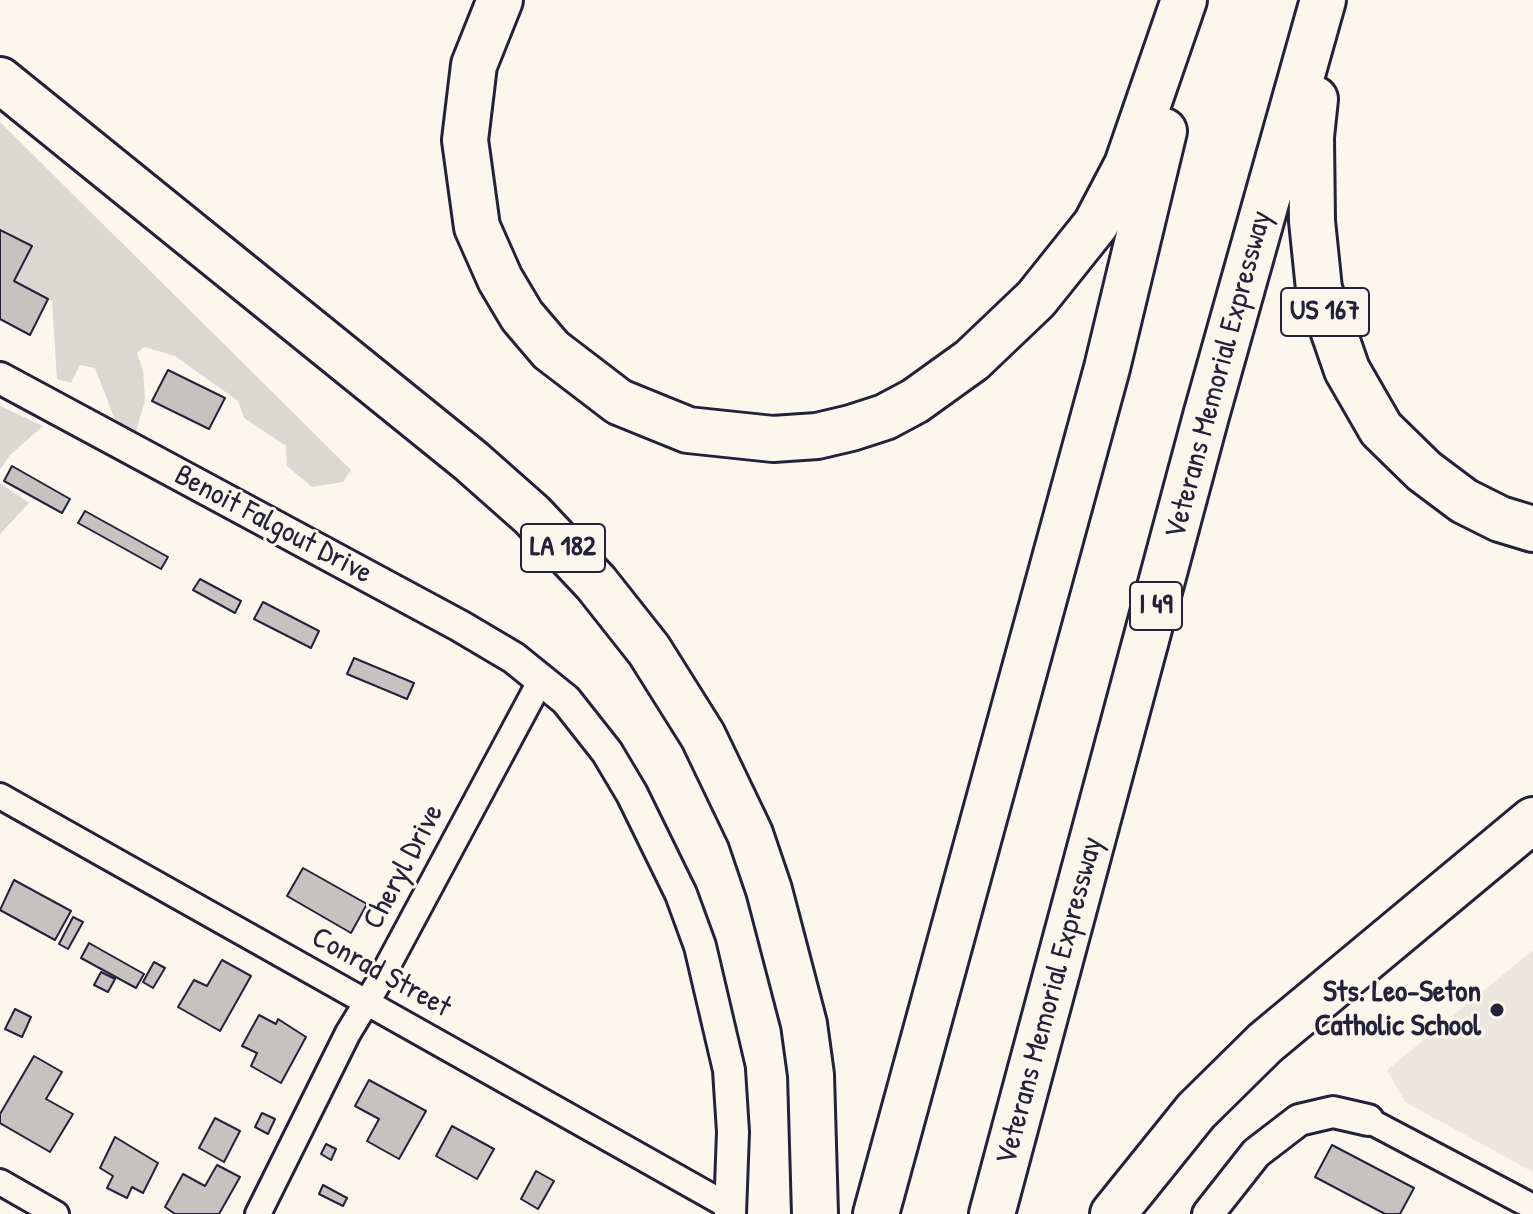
<!DOCTYPE html>
<html>
<head>
<meta charset="utf-8">
<style>
	body { margin:0 }
	canvas { display:block; background:#fbf7ec }
</style>
</head>
<body>
<canvas width="1533" height="1214"></canvas>
<script>
const c = document.querySelector('canvas').getContext('2d');
c.lineJoin = 'round';
function fillPath(path, color) {
  c.fillStyle = color;
  c.fill(path, 'evenodd');
}
function toPath(rows) {
  const path = new Path2D();
  for (const r of rows) {
    path.moveTo(r[0], r[1]);
    for (let i = 2; i < r.length; i += 2) path.lineTo(r[i], r[i + 1]);
  }
  return path;
}
function trace(path, color, width, dash) {
  c.strokeStyle = color;
  c.lineWidth = width;
  c.lineCap = dash ? 'butt' : 'round';
  c.setLineDash(dash || []);
  c.stroke(path);
}
function write(font, color, halo, rows, align = 'center') {
  c.font = font + ' "Patrick Hand",sans-serif';
  c.lineWidth = 6;
  c.setLineDash([]);
  c.textBaseline = 'middle';
  c.strokeStyle = halo;
  c.fillStyle = color;
  for (const [text, x, y, turn = 0] of rows) {
    c.save();
    c.translate(x, y);
    c.rotate((+turn || 0) * Math.PI / 180);
    c.textAlign = isNaN(turn) ? turn : align;
    if (halo) c.strokeText(text, 0, 0);
    c.fillText(text, 0, 0);
    c.restore();
  }
}
fillPath(toPath([
	[1533,950,1533,1172,1405,1102,1387,1070]
]), '#ebe7df');
fillPath(toPath([
	[0,122,351,470,343,482,312,487,287,466,286,446,244,418,238,401,175,356,144,347,137,353,143,370,145,400,136,432,117,425,95,368,80,365,71,383,57,379,52,301,15,281,33,246,0,229],
	[0,406,43,426,10,455,0,470],
	[0,483,29,503,0,534]
]), '#dbd8d3');
const building = toPath([
	[0,230,32,246,14,281,48,299,30,335,0,319,0,230],
	[168,370,225,398,209,429,152,401,168,370],
	[12,466,70,499,62,513,4,481,12,466],
	[85,511,168,557,161,569,78,523,85,511],
	[200,579,241,601,235,613,193,590,200,579],
	[263,602,319,631,311,648,254,619,263,602],
	[354,658,414,683,407,699,347,674,354,658],
	[303,868,367,904,351,933,287,896,303,868],
	[14,880,71,911,55,940,0,910,14,880],
	[73,917,83,922,68,949,59,944,73,917],
	[89,943,144,974,136,988,81,958,89,943],
	[222,960,251,976,220,1031,178,1007,194,980,207,986,222,960],
	[154,962,165,968,153,988,143,982,154,962],
	[101,972,115,979,108,992,94,985,101,972],
	[15,1009,31,1017,22,1037,5,1029,15,1009],
	[259,1015,276,1024,278,1019,306,1037,281,1083,251,1066,257,1053,242,1046,259,1015],
	[34,1056,62,1072,46,1099,73,1114,50,1152,0,1123,0,1114,34,1056],
	[369,1080,426,1111,399,1159,367,1141,379,1119,355,1106,369,1080],
	[262,1113,275,1119,268,1134,255,1127,262,1113],
	[215,1118,240,1131,224,1162,199,1148,215,1118],
	[452,1126,494,1149,477,1179,436,1156,452,1126],
	[115,1137,158,1163,143,1193,132,1187,127,1198,107,1188,113,1176,100,1168,115,1137],
	[326,1144,336,1149,331,1160,321,1154,326,1144],
	[1332,1145,1414,1188,1400,1214,1385,1214,1315,1177,1332,1145],
	[217,1165,240,1177,219,1214,175,1214,165,1207,183,1174,205,1186,217,1165],
	[536,1171,554,1181,538,1209,521,1199,536,1171],
	[323,1185,347,1198,343,1206,319,1194,323,1185]
]);
fillPath(building, '#c6c2c0');
trace(building, '#22223b', 2);
const minor = toPath([
	[0,796,730,1207],
	[1368,1120,1533,1207],
	[0,1182,56,1214],
	[258,1214,348,1033,379,982,542,678]
]);
const tertiary = toPath([
	[0,378,460,626,514,658,566,700,607,752,632,794,681,894,700,946,729,1070,733,1132,730,1214],
	[1208,1214,1256,1153,1299,1120,1333,1112,1368,1120]
]);
const motorway = toPath([
	[500,0,474,65,465,140,477,227,500,279,522,316,551,350,619,402,688,430,773,439,817,436,851,428,885,417,915,401,972,360,1036,299,1096,224,1127,165,1184,0],
	[0,80,471,461,532,515,596,583,649,650,703,736,750,834,769,890,804,1024,811,1075,815,1214],
	[1315,99,1311,137,1312,221,1319,289,1347,370,1381,429,1424,471,1464,501,1500,519,1533,529],
	[876,1214,1107,368,1164,131],
	[992,1214,1206,416,1323,0],
	[1113,1214,1196,1111,1265,1043,1533,820]
]);
trace(minor, '#22223b', 30);
trace(tertiary, '#22223b', 36);
trace(motorway, '#22223b', 50);
trace(minor, '#fbf7ec', 24);
trace(tertiary, '#fbf7ec', 30);
trace(motorway, '#fbf7ec', 44);
for (const [x, y, r, color] of [
	[1497,1010,8,"#22223b"]
]) {
  const dot = new Path2D();
  dot.arc(x, y, r, 0, 2 * Math.PI);
  c.fillStyle = color;
  c.fill(dot);
  trace(dot, '#fbf7ec', 3);
}
for (const [x, y, w] of [
	[1325,312,88],
	[563,548,84],
	[1156,606,52]
]) {
  const box = new Path2D();
  box.roundRect(x - w / 2, y - 24, w, 48, 6);
  c.fillStyle = '#fbf7ec';
  c.fill(box);
  trace(box, '#22223b', 2);
}
write('bold 28px', '#22223b', null, [
	["US 167",1325,312],
	["LA 182",563,548],
	["I 49",1156,606]
]);
write('30px', '#22223b', '#fbf7ec', [
	["Veterans Memorial Expressway",1219,375,-75],
	["Benoit Falgout Drive",273,525,28],
	["Cheryl Drive",404,867,-62],
	["Conrad Street",381,973,29],
	["Veterans Memorial Expressway",1050,1001,-75]
]);
write('bold 30px', '#22223b', '#fbf7ec', [
	["Sts. Leo-Seton",1481,993],
	["Catholic School",1481,1027]
], 'right');
</script>
</body>
</html>
